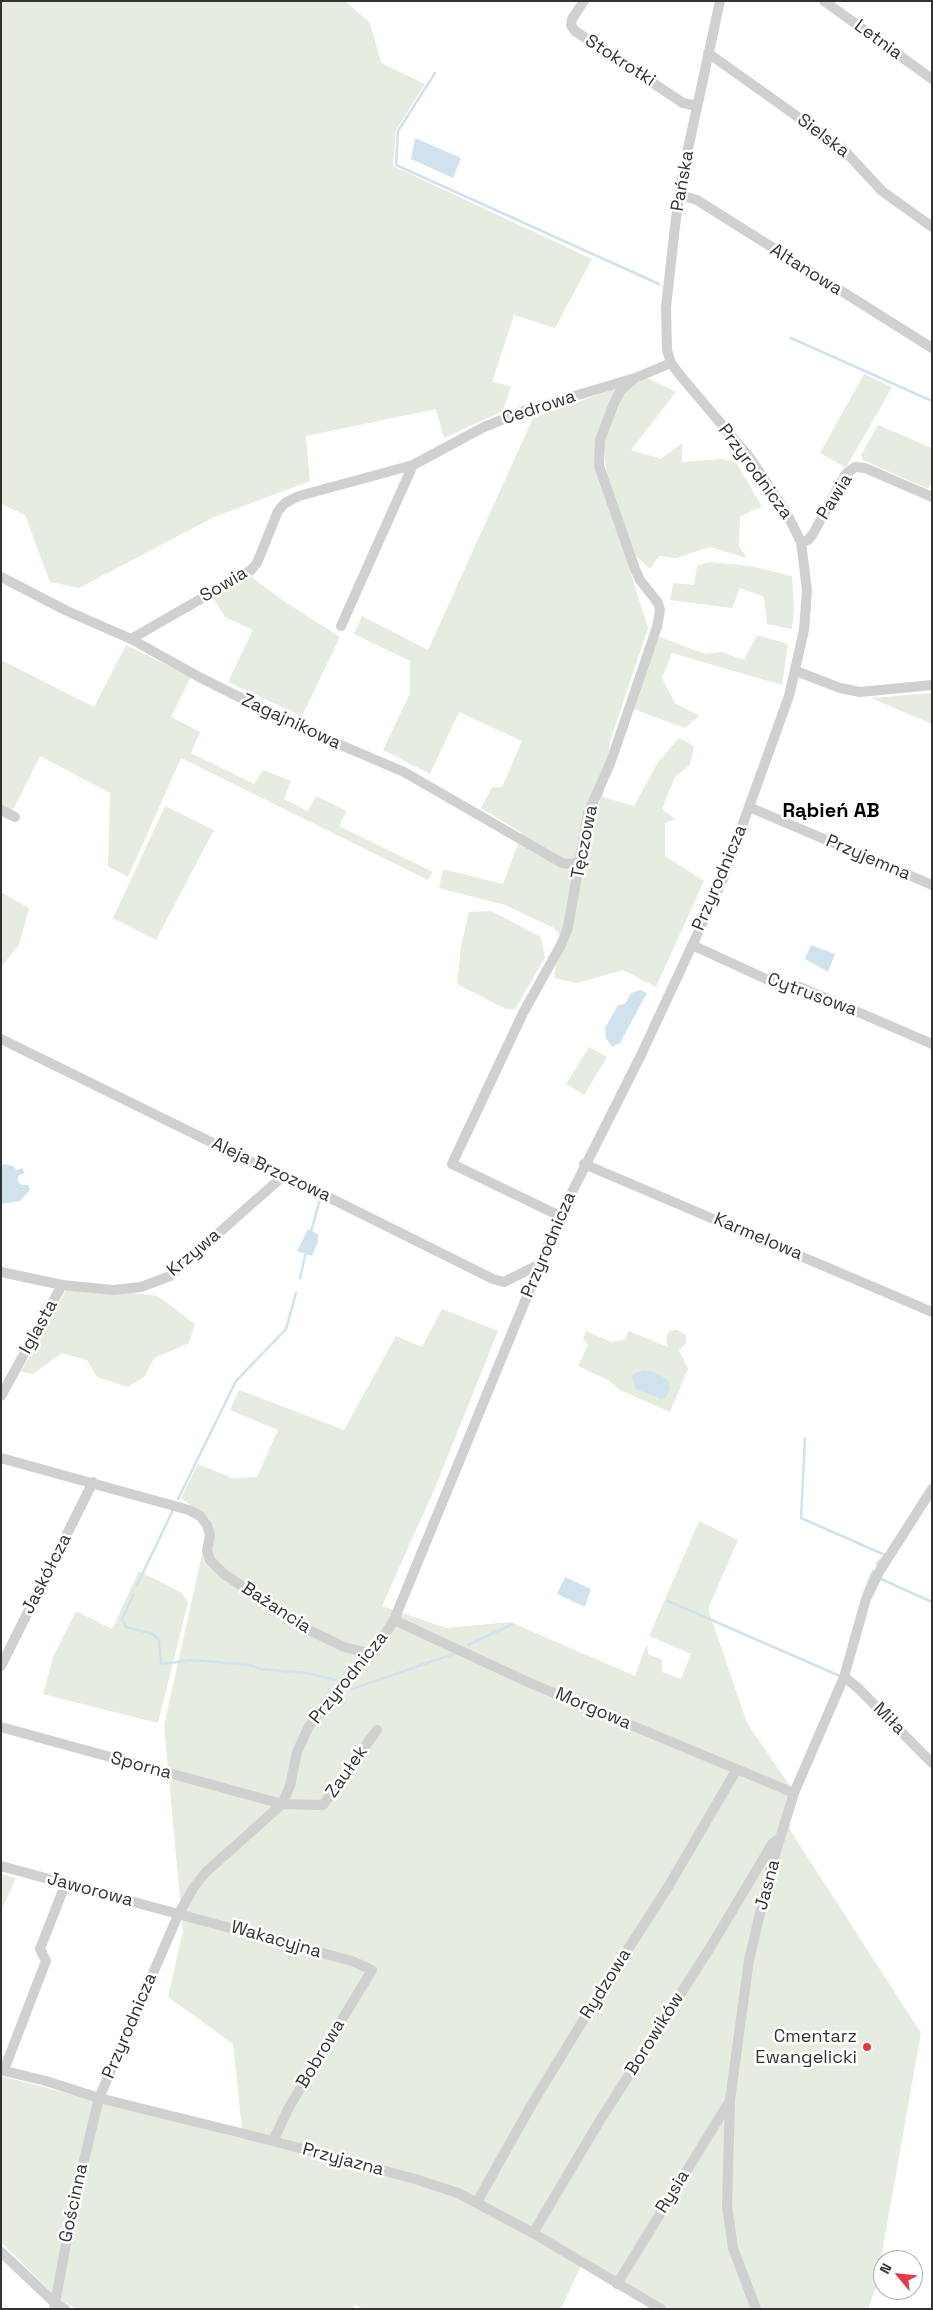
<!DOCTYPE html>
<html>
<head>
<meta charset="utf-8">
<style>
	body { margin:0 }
	#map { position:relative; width:933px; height:2310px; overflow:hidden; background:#fff; font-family:"Space Grotesk",sans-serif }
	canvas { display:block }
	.frame { position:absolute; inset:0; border:2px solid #333; pointer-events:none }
	.north { position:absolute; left:873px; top:2250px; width:50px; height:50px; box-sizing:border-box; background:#fff; border:1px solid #adadad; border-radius:50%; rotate:298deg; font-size:14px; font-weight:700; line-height:20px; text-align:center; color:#333 }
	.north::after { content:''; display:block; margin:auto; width:18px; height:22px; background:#e63946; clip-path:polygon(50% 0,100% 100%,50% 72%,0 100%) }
</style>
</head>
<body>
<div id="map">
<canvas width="933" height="2310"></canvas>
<div class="frame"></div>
<div class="north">N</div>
</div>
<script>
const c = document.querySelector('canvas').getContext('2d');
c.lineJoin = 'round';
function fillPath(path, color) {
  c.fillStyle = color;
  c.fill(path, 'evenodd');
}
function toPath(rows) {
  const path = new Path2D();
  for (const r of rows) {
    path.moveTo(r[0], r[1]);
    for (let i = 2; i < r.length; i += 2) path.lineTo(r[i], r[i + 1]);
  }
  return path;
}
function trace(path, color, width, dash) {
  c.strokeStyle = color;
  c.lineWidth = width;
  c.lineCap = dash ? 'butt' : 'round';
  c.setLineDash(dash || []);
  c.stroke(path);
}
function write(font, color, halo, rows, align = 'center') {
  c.font = font + ' "Space Grotesk",sans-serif';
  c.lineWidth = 5;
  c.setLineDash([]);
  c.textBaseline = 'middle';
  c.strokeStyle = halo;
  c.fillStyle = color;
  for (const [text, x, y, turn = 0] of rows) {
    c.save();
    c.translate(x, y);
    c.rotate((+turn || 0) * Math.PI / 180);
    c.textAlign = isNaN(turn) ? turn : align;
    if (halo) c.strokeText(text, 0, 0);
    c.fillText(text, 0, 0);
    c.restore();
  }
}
fillPath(toPath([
	[1,1,345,1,370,23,381,63,425,84,396,130,393,166,592,259,555,328,514,315,492,382,511,386,503,411,444,438,436,409,306,436,310,481,214,517,79,588,50,582,25,515,1,504],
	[864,374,892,387,846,468,820,453],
	[647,378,676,392,631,450,661,459,682,443,682,462,721,459,736,462,762,507,740,516,739,546,747,558,710,547,676,558,659,556,650,569,633,553,606,471,603,430,623,390],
	[617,388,596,463,648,628,610,741,603,797,634,806,658,762,679,738,694,746,690,765,675,777,662,809,675,819,665,823,665,856,704,881,656,987,623,970,577,983,554,978,561,937,554,928,505,905,439,888,443,869,503,884,522,833,481,808,492,787,502,787,522,741,459,712,430,774,383,750,410,693,410,661,354,634,362,616,428,650,533,418],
	[878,425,932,448,932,480,928,489,863,460,861,455],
	[710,562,750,566,792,576,794,609,792,629,767,624,764,597,740,588,732,608,670,600,673,583,694,585,697,566],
	[249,575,285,602,340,637,302,716,228,682,253,630,225,617,213,598],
	[757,635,788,644,782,685,672,653,662,678,675,703,699,716,685,728,633,709,657,636,705,654,722,652,744,660],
	[126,645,191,677,171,717,200,732,191,753,254,784,263,770,291,781,284,799,308,811,316,796,347,811,339,826,433,872,428,880,181,758,128,877,108,866,110,793,40,756,14,808,1,817,1,660,94,707],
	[932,693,932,724,871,698],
	[165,806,214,830,156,940,113,918],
	[1,892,29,908,19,945,1,967],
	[491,911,541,937,545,958,515,1009,506,1009,457,984,461,946,469,912],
	[589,1047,607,1057,584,1095,566,1084],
	[69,1285,158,1296,195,1324,189,1343,154,1358,145,1376,128,1387,97,1377,87,1360,62,1353,33,1374,21,1372],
	[442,1309,498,1331,435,1488,382,1606,446,1628,510,1622,635,1676,647,1643,648,1654,662,1660,662,1672,681,1679,691,1654,649,1636,699,1521,738,1540,708,1609,747,1723,790,1786,790,1830,921,2033,876,2287,868,2309,652,2309,581,2266,561,2309,363,2309,355,2305,353,2309,77,2309,57,2298,1,2242,1,2076,243,2139,233,2044,168,1997,183,1931,164,1725,210,1519,181,1498,198,1464,232,1478,257,1477,278,1430,230,1410,239,1390,344,1430,396,1336,422,1347],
	[677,1330,686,1335,686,1343,679,1350,688,1369,670,1412,620,1390,608,1380,578,1366,588,1345,583,1339,586,1331,611,1342,624,1340,629,1331,668,1347,666,1342,667,1335,670,1331],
	[139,1571,182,1593,188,1602,158,1723,43,1694,53,1657,76,1611,112,1629],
	[1,1874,16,1878,1,1911]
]), '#e6ecdf');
fillPath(toPath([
	[415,138,461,158,453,178,411,159],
	[811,945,835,954,828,972,805,959],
	[640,990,647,993,620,1043,612,1047,606,1038,605,1028,618,1005,625,1004,631,993],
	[6,1164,14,1167,17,1170,23,1168,24,1173,18,1176,18,1182,22,1185,28,1185,30,1190,20,1201,2,1204,1,1165],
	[308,1229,318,1234,318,1241,312,1256,297,1251],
	[644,1370,654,1372,668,1380,670,1388,666,1397,661,1399,636,1389,632,1377,633,1374],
	[565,1577,591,1589,585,1607,557,1594]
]), '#cfe2ee');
trace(toPath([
	[435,73,398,131,396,165,659,284],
	[791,338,932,401],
	[311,1232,320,1199],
	[300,1278,306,1252],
	[805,1438,801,1518,885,1555,877,1564],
	[178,1499,236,1381,286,1329,296,1293],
	[881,1579,932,1602],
	[137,1585,173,1510],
	[864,1593,873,1571],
	[133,1595,122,1619,126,1627,153,1634,159,1640,161,1664,194,1660,250,1665,260,1669,307,1673,336,1680],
	[668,1601,840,1676],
	[468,1645,513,1624],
	[347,1687,352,1689,456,1653]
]), '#cfe2ee', 2.5);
trace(toPath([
	[584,1,572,19,571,25,575,31,683,103,697,106],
	[824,1,932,79],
	[708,53,843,149,882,191,932,227],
	[680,195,697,200,932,348],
	[801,542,808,540,813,534,836,491,846,474,855,467,865,468,932,497],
	[1,577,67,611,131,639,201,678,301,728,404,772,562,863,571,864,581,861],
	[341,626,413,465],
	[131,639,251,570,257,563,278,511,285,503,299,496,413,465,484,427,524,411,635,378,671,363],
	[796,671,840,688,860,692,932,685],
	[749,807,932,885],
	[1,810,15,817],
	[692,945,777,984,800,987,932,1044],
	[1,1039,282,1177,318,1192,493,1279,504,1282,540,1264],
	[584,1164,932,1312],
	[560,1216,452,1164,523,1013,562,943,568,927,588,813,610,764,657,627,660,610,658,603,640,580,635,569,599,466,600,440,614,403,621,390,635,378],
	[1,1272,62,1285,113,1290,141,1287,170,1276,282,1177],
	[1,1396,62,1285],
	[1,1458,189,1510,200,1516,207,1525,210,1535,207,1550,210,1560,224,1574,309,1630,344,1647,372,1654],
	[394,1620,530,1683,794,1793],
	[1,1666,93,1482],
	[844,1677,858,1688,932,1763],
	[1,1727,282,1804,323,1805,377,1730],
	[1,1866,352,1961,372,1970,289,2107,273,2141],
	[1,2070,46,2081,99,2098,273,2141,415,2179,458,2193,533,2233,661,2309],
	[4,2070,46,1961,40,1949,65,1885],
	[477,2202,532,2104,598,1996,668,1887,737,1769],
	[533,2233,599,2122,713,1943,772,1844,780,1838],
	[1,2252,55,2303,65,2309],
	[617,2284,729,2102],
	[54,2309,73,2206,99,2098,179,1913,194,1887,206,1872,282,1804,290,1786,297,1752,309,1726,324,1706,372,1654,394,1620,560,1216,641,1055,723,879,789,696,804,630,807,590,801,542,786,512,750,458,679,374,671,363,667,350,666,307,676,218,683,172,720,1],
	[756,2309,733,2248,727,2206,730,2100,749,1960,770,1871,794,1793,844,1677,866,1599,879,1572,932,1489]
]), '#d0d0d0', 10);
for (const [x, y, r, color] of [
	[867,2047,5,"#e63946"]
]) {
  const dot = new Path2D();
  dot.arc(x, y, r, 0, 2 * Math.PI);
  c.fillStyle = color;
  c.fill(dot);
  trace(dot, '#fff', 2);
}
write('18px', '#333', '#fff', [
	["Letnia",878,40,36],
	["Stokrotki",620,61,33],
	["Sielska",823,136,37],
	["Pańska",683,181,-80],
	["Altanowa",806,270,32],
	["Cedrowa",539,408,-18],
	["Przyrodnicza",755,472,54],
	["Pawia",835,497,-58],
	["Sowia",224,585,-31],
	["Zagajnikowa",291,722,25],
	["Tęczowa",585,842,-79],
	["Przyjemna",868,858,23],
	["Przyrodnicza",720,878,-67],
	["Cytrusowa",812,995,20],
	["Aleja Brzozowa",271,1170,25],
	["Karmelowa",758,1237,23],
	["Przyrodnicza",549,1245,-67],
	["Krzywa",194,1253,-40],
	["Iglasta",39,1327,-61],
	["Jaskółcza",47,1574,-63],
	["Bażancia",276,1608,33],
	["Przyrodnicza",349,1678,-51],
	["Morgowa",593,1709,23],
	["Miła",889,1719,45],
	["Sporna",141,1766,15],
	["Zaułek",347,1772,-55],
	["Jasna",768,1885,-75],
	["Jaworowa",90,1890,15],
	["Wakacyjna",276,1940,16],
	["Rydzowa",606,1984,-58],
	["Przyrodnicza",130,2026,-67],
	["Borowików",655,2034,-58],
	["Bobrowa",321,2054,-59],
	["Przyjazna",343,2160,15],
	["Rysia",673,2192,-58],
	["Gościnna",74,2203,-78]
]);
write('18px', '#333', '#fff', [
	["Cmentarz",857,2037],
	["Ewangelicki",857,2058]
], 'right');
write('bold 20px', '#000', '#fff', [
	["Rąbień AB",831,812]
]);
</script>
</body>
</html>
